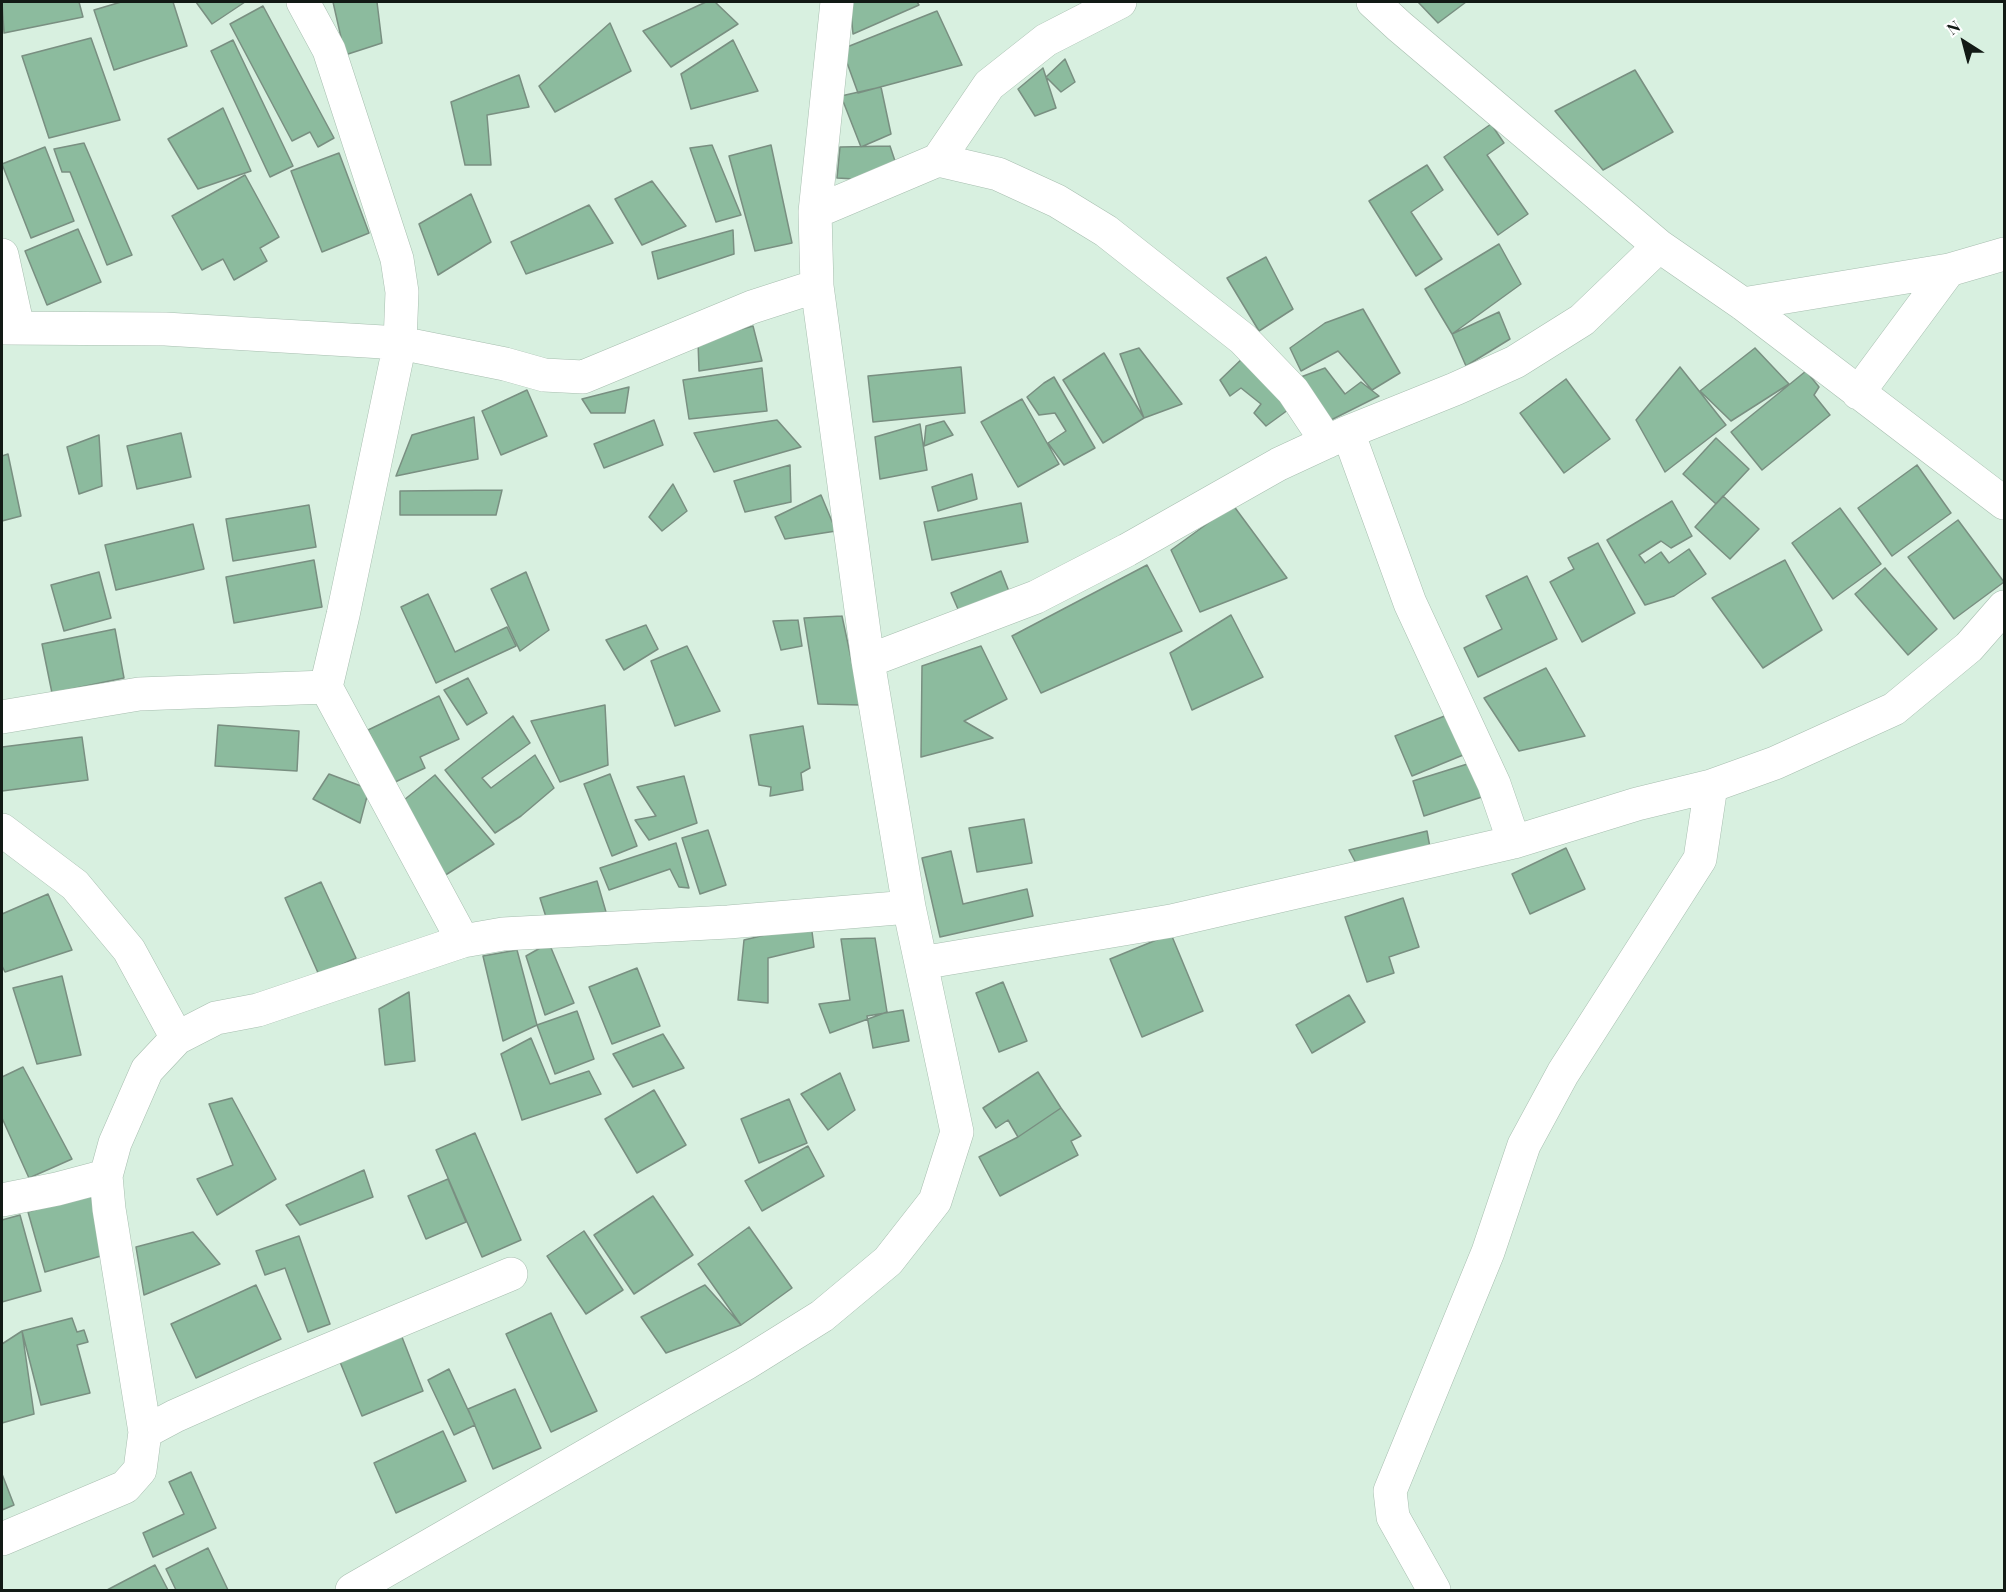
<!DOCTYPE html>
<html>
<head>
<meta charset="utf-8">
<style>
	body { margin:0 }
	#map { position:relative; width:2006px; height:1592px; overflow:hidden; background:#d8f0e0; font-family:"Playfair Display",serif }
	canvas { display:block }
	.frame { position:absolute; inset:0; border:3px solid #121a15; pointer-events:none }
	.north { position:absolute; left:1934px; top:12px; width:60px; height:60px; -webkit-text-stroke:4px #fff; paint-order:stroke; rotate:324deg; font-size:16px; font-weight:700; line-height:24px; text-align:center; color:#121a15 }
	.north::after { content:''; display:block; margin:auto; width:21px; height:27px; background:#121a15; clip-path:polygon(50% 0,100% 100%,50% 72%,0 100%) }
</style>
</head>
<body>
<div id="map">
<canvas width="2006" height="1592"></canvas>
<div class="frame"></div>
<div class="north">N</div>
</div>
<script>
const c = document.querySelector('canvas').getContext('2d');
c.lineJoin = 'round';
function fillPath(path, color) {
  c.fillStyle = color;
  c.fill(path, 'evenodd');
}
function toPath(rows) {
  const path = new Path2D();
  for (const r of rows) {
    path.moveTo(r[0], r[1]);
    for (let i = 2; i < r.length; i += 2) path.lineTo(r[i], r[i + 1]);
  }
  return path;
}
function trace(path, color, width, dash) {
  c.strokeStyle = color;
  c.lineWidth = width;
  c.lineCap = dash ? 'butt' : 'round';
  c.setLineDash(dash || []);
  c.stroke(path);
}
const building = toPath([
	[2,2,79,2,83,17,4,33,2,2],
	[121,2,173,2,187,46,114,70,94,10,121,2],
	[196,2,245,2,212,24,196,2],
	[333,2,377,2,382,43,345,55,333,2],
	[706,2,715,2,738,24,671,67,643,31,706,2],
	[850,2,917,2,919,5,853,34,850,2],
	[1418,2,1466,2,1438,23,1418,2],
	[263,6,334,138,318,147,310,132,292,141,230,24,263,6],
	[937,11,962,65,858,93,842,49,937,11],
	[610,23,631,71,555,112,539,86,610,23],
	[91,38,120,120,49,138,22,56,91,38],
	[233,40,293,166,270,177,211,51,233,40],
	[733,40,758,91,691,109,681,74,733,40],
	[1065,59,1075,82,1061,92,1046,77,1065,59],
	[1043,68,1056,108,1035,116,1018,89,1043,68],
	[1635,70,1673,132,1603,170,1555,111,1635,70],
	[519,75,529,107,487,115,491,165,465,165,451,102,519,75],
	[881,87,891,134,861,147,841,96,881,87],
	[223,108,251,171,198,189,168,139,223,108],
	[1491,124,1504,143,1487,155,1528,214,1498,235,1444,157,1491,124],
	[84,143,132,255,107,265,70,172,62,172,54,149,84,143],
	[712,145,741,215,716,222,690,148,712,145],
	[771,145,792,243,755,251,729,156,771,145],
	[890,146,896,164,873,180,837,178,840,147,890,146],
	[45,147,74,221,31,238,2,164,45,147],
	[339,153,369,233,322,252,291,171,339,153],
	[1427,165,1443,190,1411,212,1442,259,1416,276,1369,201,1427,165],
	[245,175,279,237,260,248,267,261,234,280,223,259,202,270,172,216,245,175],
	[652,181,686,226,642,245,615,199,652,181],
	[471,194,491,242,438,275,419,224,471,194],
	[589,205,613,243,526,274,511,242,589,205],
	[78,229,101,282,47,305,25,251,78,229],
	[733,230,734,254,658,279,652,252,733,230],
	[1499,244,1521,284,1452,334,1425,289,1499,244],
	[1266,257,1293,309,1259,331,1227,278,1266,257],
	[1363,309,1400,373,1372,390,1338,351,1301,371,1290,348,1325,323,1363,309],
	[1499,312,1510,339,1466,366,1452,334,1499,312],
	[753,326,762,361,699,371,698,341,753,326],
	[1139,348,1182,404,1144,418,1120,354,1139,348],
	[1755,348,1789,384,1731,421,1700,391,1755,348],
	[1104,353,1144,418,1103,443,1063,380,1104,353],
	[1247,354,1292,407,1266,426,1254,413,1261,404,1241,388,1230,396,1220,380,1247,354],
	[961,367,965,413,873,422,868,376,961,367],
	[1680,367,1726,425,1665,472,1636,420,1680,367],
	[762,368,767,411,689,419,683,380,762,368],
	[1325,368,1345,394,1361,382,1379,396,1327,422,1298,378,1325,368],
	[1806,371,1819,387,1814,395,1830,415,1762,470,1731,432,1806,371],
	[1054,377,1095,448,1064,465,1048,443,1066,431,1055,413,1039,415,1027,397,1044,383,1054,377],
	[1566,379,1610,439,1564,473,1520,413,1566,379],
	[629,387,625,413,591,413,582,399,629,387],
	[527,390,547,436,501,455,482,411,527,390],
	[1022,399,1059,464,1018,487,981,422,1022,399],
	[474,417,478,459,396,476,412,435,474,417],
	[654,420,663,445,604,468,594,444,654,420],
	[777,420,801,447,714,472,694,433,777,420],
	[944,421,953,435,924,446,926,426,944,421],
	[920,424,927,470,880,479,875,437,920,424],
	[181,433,191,477,137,489,127,446,181,433],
	[99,435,102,486,79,494,67,447,99,435],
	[1716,438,1749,469,1716,504,1683,474,1716,438],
	[8,454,21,516,2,521,2,456,8,454],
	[790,465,791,502,745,512,734,481,790,465],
	[1917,465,1951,513,1892,556,1858,508,1917,465],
	[972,474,977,499,938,511,932,487,972,474],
	[673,484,687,511,662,531,649,517,673,484],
	[502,490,496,515,400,515,400,491,502,490],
	[821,495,836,531,785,539,775,517,821,495],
	[1723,496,1759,529,1730,559,1695,527,1723,496],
	[1672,501,1692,536,1671,548,1661,541,1639,555,1645,563,1661,552,1669,563,1689,549,1706,574,1674,596,1645,605,1607,540,1672,501],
	[1021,503,1028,542,932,560,924,522,1021,503],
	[309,505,316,547,233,561,226,519,309,505],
	[1233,505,1287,578,1200,612,1171,550,1233,505],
	[1840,508,1881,564,1833,599,1792,543,1840,508],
	[1958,520,2004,582,1954,619,1908,557,1958,520],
	[193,524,204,569,116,590,105,545,193,524],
	[1598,543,1635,613,1582,642,1550,582,1574,569,1568,558,1598,543],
	[314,560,322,607,234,623,226,577,314,560],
	[1785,560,1822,630,1763,668,1712,598,1785,560],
	[1147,565,1182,631,1041,693,1012,636,1147,565],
	[1885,568,1937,629,1908,655,1855,594,1885,568],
	[1001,571,1010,594,961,616,951,593,1001,571],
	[99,572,111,618,64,631,51,585,99,572],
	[526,572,549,630,520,651,491,589,526,572],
	[1527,576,1557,639,1478,677,1464,648,1502,629,1486,596,1527,576],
	[428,594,455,652,507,627,516,646,436,683,401,607,428,594],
	[1231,615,1263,677,1192,710,1170,653,1231,615],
	[842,616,861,705,818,704,804,618,842,616],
	[798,620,802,646,781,650,773,621,798,620],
	[646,625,658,649,624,670,606,640,646,625],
	[115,629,124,678,52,693,42,644,115,629],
	[687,646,720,711,675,726,651,661,687,646],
	[981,646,1007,699,964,721,993,738,921,757,922,666,981,646],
	[1546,668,1585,736,1519,751,1484,698,1546,668],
	[468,678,487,713,467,725,444,690,468,678],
	[439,696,459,739,420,757,425,768,393,783,368,730,439,696],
	[605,705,608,765,560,782,531,721,605,705],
	[1452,713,1468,753,1412,776,1395,736,1452,713],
	[513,716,530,743,482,778,491,788,535,755,554,788,521,816,495,833,445,770,513,716],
	[218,725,299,731,297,771,215,766,218,725],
	[803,726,810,768,801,773,803,790,770,796,771,787,759,785,750,735,803,726],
	[82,737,88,780,2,791,2,747,82,737],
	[1477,761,1488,795,1424,816,1413,781,1477,761],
	[329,774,369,789,360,823,313,799,329,774],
	[610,774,637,846,612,856,584,784,610,774],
	[435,775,494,844,444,876,404,800,435,775],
	[684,776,697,823,649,840,635,820,656,816,637,787,684,776],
	[1024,819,1032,863,977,872,969,828,1024,819],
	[708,830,726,885,700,894,682,838,708,830],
	[1427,831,1431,853,1357,865,1349,850,1427,831],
	[676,843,689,888,679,887,670,869,609,890,600,868,676,843],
	[1566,848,1585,889,1530,914,1512,874,1566,848],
	[951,851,963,904,1027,889,1033,916,940,937,922,858,951,851],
	[597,881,606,912,546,917,540,898,597,881],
	[321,882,356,958,319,975,285,898,321,882],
	[48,894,72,950,5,972,2,966,2,914,48,894],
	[1403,898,1419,947,1389,957,1394,973,1367,982,1345,917,1403,898],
	[811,924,814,947,768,958,768,1003,738,1000,744,940,811,924],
	[1171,934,1203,1011,1142,1037,1110,959,1171,934],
	[875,938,887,1012,830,1033,819,1004,850,1000,841,939,875,938],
	[549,943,574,1003,545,1015,526,956,549,943],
	[517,950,537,1025,503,1041,483,956,517,950],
	[637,968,660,1026,612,1044,589,987,637,968],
	[62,976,81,1055,37,1064,13,988,62,976],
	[1003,982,1027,1041,999,1052,976,993,1003,982],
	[409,992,415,1061,385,1065,379,1009,409,992],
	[1349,995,1365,1022,1312,1053,1296,1025,1349,995],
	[903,1010,909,1041,873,1048,867,1016,903,1010],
	[577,1011,594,1059,555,1074,537,1025,577,1011],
	[663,1034,684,1068,633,1087,613,1054,663,1034],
	[531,1038,550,1084,589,1071,601,1094,522,1120,501,1054,531,1038],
	[23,1067,72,1159,29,1178,2,1118,2,1077,23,1067],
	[1038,1072,1061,1108,1018,1137,1008,1120,996,1128,983,1108,1038,1072],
	[840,1073,855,1110,828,1130,801,1094,840,1073],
	[654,1090,686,1145,637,1173,605,1119,654,1090],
	[232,1098,276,1179,217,1215,197,1179,233,1165,209,1104,232,1098],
	[789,1099,807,1143,759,1163,741,1119,789,1099],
	[1061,1108,1081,1136,1071,1141,1078,1155,1000,1196,979,1157,1018,1137,1061,1108],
	[475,1133,521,1240,482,1257,436,1150,475,1133],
	[808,1146,824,1176,762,1211,745,1181,808,1146],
	[364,1170,373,1197,300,1225,286,1205,364,1170],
	[448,1179,466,1222,426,1239,408,1196,448,1179],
	[90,1193,108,1254,45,1272,28,1212,90,1193],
	[653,1196,693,1255,634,1294,594,1235,653,1196],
	[20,1215,41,1291,2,1302,2,1220,20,1215],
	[749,1227,792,1288,741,1325,698,1264,749,1227],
	[584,1231,623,1290,586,1314,547,1256,584,1231],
	[193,1232,220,1264,144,1295,136,1247,193,1232],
	[299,1236,330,1324,308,1332,285,1268,265,1275,256,1251,299,1236],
	[256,1285,281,1339,196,1378,171,1324,256,1285],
	[705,1285,741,1325,666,1353,641,1317,705,1285],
	[551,1313,597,1411,551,1432,506,1334,551,1313],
	[72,1318,77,1332,84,1330,88,1342,77,1345,90,1393,41,1405,22,1331,72,1318],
	[22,1331,34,1414,2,1423,2,1344,22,1331],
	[400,1332,423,1391,362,1416,338,1357,400,1332],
	[449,1369,475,1425,454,1435,428,1380,449,1369],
	[515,1389,541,1448,493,1469,468,1409,515,1389],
	[443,1431,466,1481,396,1513,374,1463,443,1431],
	[191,1472,216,1528,153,1557,143,1533,184,1514,169,1482,191,1472],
	[2,1474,14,1505,2,1510,2,1474],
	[208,1548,228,1590,176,1590,166,1569,208,1548],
	[155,1565,168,1590,107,1590,155,1565]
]);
fillPath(building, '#8cbb9e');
trace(building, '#798f81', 1.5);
const minor = toPath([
	[303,2,329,50,397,259,402,292,400,343,343,615,326,687,463,941],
	[1373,2,1399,26,1659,246,1743,304,2004,503],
	[938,160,998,174,1057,201,1106,231,1243,339,1293,391,1327,442],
	[815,212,938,160,989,85,1046,40,1120,2],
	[2,255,18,328],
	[1743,304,1949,270,2004,254],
	[2,328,165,329,400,343,505,364,544,375,583,377,752,307,817,286],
	[1858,393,1949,270],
	[1348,432,1410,603,1494,784,1514,842],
	[868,661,1036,597,1127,550,1279,464,1348,432,1455,389,1515,362,1582,320,1659,246],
	[2,717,139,694,326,687],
	[2,830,75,885,129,950,177,1038],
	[921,963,1171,921,1514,842,1637,804,1711,786,1775,763,1894,709,1969,647,2004,607],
	[2,1200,57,1189,106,1176],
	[145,1432,175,1416,254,1381,511,1274],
	[2,1539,125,1487,140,1470,145,1432,109,1209,106,1176,115,1143,147,1070,177,1038,216,1018,258,1010,463,941,503,934,728,922,909,907],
	[352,1590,745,1364,822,1316,888,1261,935,1201,957,1132,909,907,868,661,817,286,815,212,837,2],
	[1434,1590,1393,1517,1390,1491,1488,1252,1524,1145,1563,1073,1700,859,1711,786]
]);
trace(minor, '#a7beaf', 34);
trace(minor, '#fff', 33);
</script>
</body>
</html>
